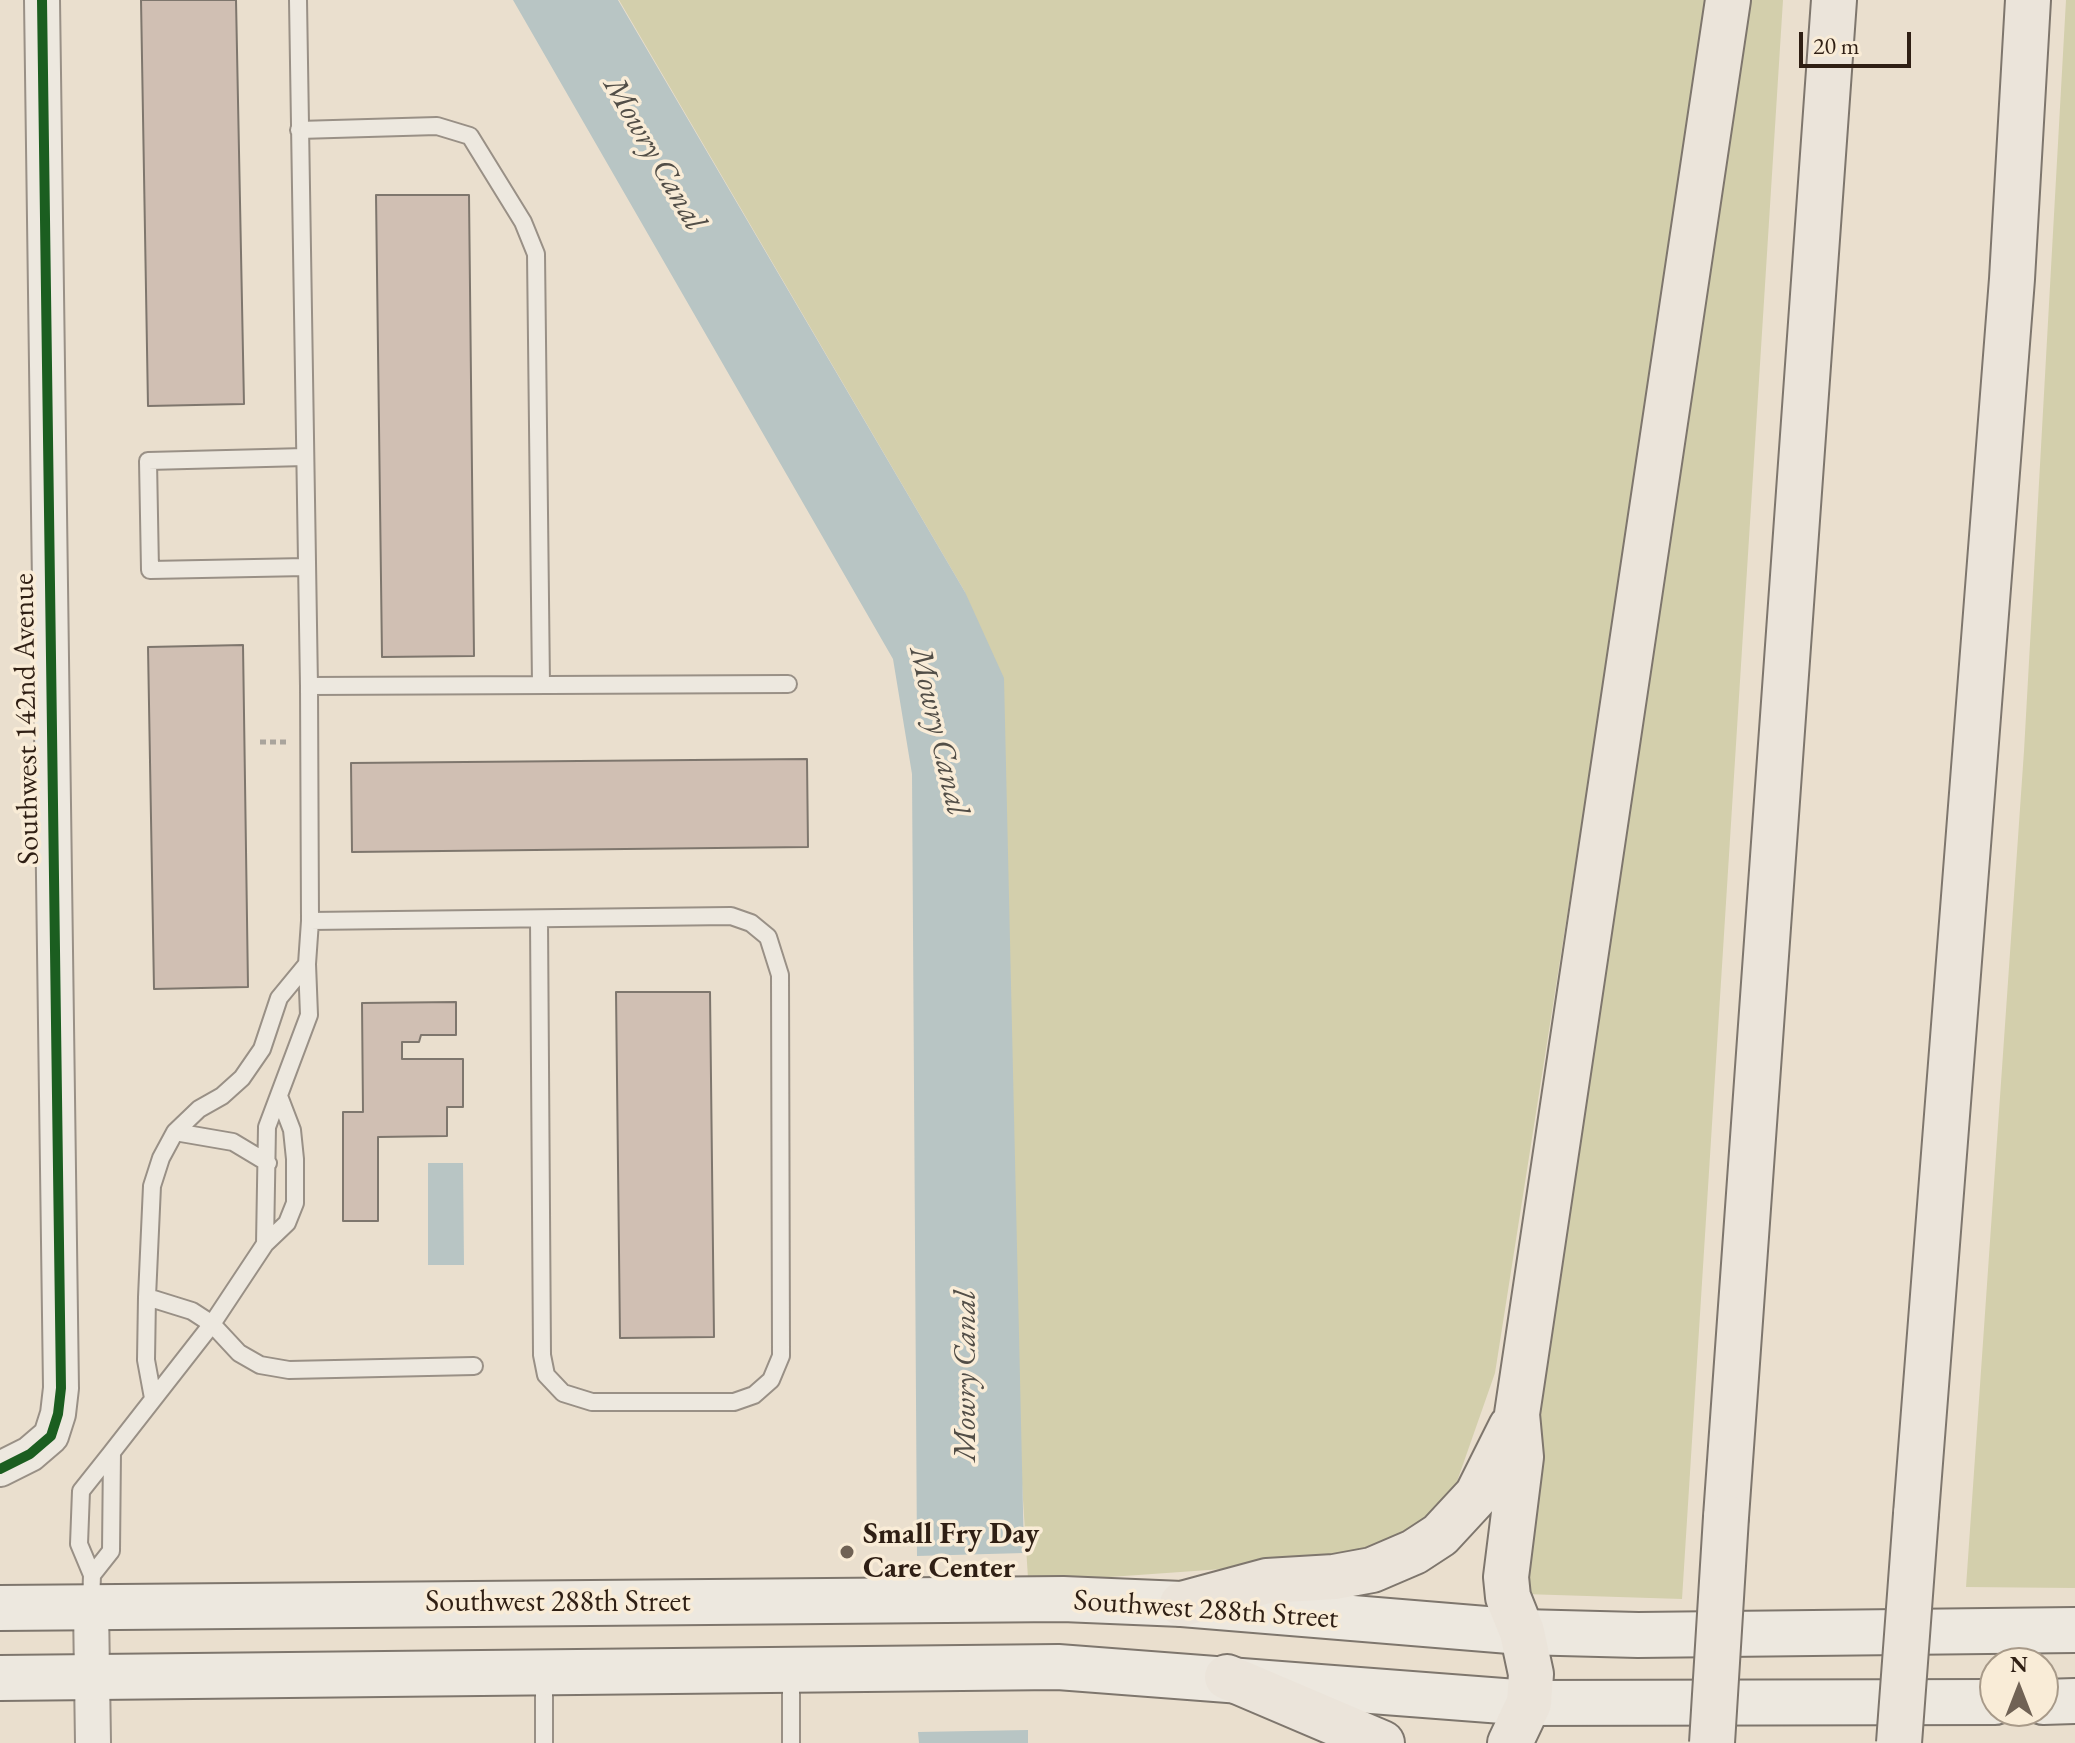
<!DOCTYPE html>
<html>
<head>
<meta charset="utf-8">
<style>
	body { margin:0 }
	#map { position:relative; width:2075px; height:1743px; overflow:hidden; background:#eadfce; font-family:"EB Garamond",serif }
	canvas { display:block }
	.north { position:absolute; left:1979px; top:1647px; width:80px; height:80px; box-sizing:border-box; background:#f9ecd7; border:2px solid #a89a89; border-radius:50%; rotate:0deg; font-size:22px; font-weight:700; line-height:32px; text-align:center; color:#2f1f14 }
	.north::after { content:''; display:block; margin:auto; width:28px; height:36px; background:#706255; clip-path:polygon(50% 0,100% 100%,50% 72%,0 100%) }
	.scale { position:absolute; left:1799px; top:32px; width:112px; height:36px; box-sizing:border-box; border:4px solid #2f1f14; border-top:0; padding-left:10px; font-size:24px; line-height:28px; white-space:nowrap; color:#2f1f14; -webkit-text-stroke:6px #f9ecd7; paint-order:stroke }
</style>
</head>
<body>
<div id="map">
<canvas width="2075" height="1743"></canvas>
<div class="north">N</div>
<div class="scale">20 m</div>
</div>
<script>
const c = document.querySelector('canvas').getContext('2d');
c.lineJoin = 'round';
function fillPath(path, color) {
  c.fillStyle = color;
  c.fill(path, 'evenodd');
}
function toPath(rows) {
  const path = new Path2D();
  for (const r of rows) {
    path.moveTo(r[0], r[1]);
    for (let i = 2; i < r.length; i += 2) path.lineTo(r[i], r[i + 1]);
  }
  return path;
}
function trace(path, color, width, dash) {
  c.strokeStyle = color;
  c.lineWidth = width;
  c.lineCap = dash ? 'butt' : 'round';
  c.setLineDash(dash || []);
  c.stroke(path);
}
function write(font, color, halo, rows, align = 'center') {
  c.font = font + ' "EB Garamond",serif';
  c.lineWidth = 7;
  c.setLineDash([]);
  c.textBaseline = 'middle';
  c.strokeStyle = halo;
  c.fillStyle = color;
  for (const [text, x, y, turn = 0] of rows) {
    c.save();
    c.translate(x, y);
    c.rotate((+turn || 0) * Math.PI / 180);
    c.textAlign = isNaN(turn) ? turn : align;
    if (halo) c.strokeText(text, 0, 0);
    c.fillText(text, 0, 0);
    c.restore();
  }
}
fillPath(toPath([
	[619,0,1706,0,1662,313,1495,1373,1454,1490,1434,1523,1398,1544,1307,1563,1096,1578,1028,1578,965,592],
	[1742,0,1783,0,1682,1599,1524,1594,1513,1571],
	[2066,0,2075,0,2075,1588,1966,1587,2024,751]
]), '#d3cfac');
fillPath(toPath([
	[513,0,618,0,965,592,1004,678,1024,1553,917,1556,912,774,893,659],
	[428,1163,463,1163,464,1265,428,1265],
	[1028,1730,1028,1743,919,1743,918,1732]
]), '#b8c5c4');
const building = toPath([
	[141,0,236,0,244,404,148,406,141,0],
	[376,195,469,195,474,656,382,657,376,195],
	[243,645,248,987,154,989,148,647,243,645],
	[807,759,808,847,352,852,351,763,807,759],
	[616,992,710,992,714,1337,620,1338,616,992],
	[456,1002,456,1035,421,1035,419,1042,402,1042,402,1059,463,1059,463,1107,447,1107,447,1136,378,1137,378,1221,343,1221,343,1112,363,1112,362,1003,456,1002]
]);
fillPath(building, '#d0bfb3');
trace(building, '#7e766d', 2);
const lane = toPath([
	[298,0,309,686],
	[299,130,437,126,470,136,523,222,536,254,541,685],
	[305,457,148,461,150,570,306,567],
	[310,921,309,686,788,684],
	[307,964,310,921,731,916,751,923,768,937,780,975,781,1356,771,1380,754,1395,734,1402,592,1402,563,1393,546,1375,542,1355,539,921],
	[175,1132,199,1109,222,1096,242,1078,262,1049,279,998,307,964,309,1015,267,1127,265,1244],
	[147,1297,192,1311,212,1324,239,1353,260,1365,289,1370,474,1366],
	[153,1398,146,1360,147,1297,152,1186,161,1158,175,1132,233,1142,268,1163],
	[112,1452,212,1324,265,1244,287,1223,295,1203,295,1159,292,1130,279,1096],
	[91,1606,92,1575,79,1544,81,1491,112,1452,111,1551,92,1575],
	[791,1673,791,1743],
	[544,1674,544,1743]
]);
const street = toPath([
	[0,1469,30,1454,51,1436,58,1414,61,1388,42,0],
	[91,1607,93,1743]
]);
const secondary = toPath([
	[0,1608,1063,1599,1182,1604,1522,1632,1638,1635,2075,1630],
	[0,1678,1058,1667,1529,1703,1995,1702],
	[2043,1702,2075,1701]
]);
const highway = toPath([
	[1916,1514,2012,279,2028,0],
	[1726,1517,1834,0],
	[1182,1604,1267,1581,1334,1577,1372,1570,1414,1552,1440,1535,1477,1495,1511,1427],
	[1227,1677,1382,1743],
	[1510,1743,1529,1703,1531,1674,1522,1632,1508,1597,1506,1577,1521,1457,1517,1414,1728,0]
]);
trace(lane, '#999086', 20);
trace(street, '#999086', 38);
trace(secondary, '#7e766d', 48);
trace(highway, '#7e766d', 48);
trace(toPath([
	[260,742,286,742]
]), '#a9a49c', 5, [6, 4]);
trace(lane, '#ede8df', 16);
trace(street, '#ede8df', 34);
trace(secondary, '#ede8df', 44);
trace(highway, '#ebe4da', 44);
const highwayBridge = toPath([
	[1712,1743,1726,1517],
	[1899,1743,1916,1514]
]);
trace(highwayBridge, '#7e766d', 48, []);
trace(highwayBridge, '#ebe4da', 44);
trace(toPath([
	[0,1469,30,1454,51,1436,58,1414,61,1388,42,0]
]), '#1b5e20', 10);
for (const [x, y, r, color] of [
	[847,1552,8,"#706255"]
]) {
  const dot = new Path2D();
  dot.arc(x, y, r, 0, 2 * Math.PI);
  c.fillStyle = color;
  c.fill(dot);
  trace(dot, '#f9ecd7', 3);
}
write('30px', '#2f1f14', '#f9ecd7', [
	["Southwest 142nd Avenue",27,719,-91],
	["Southwest 288th Street",558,1603],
	["Southwest 288th Street",1206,1610,4]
]);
write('bold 30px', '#2f1f14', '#f9ecd7', [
	["Small Fry Day",863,1535],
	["Care Center",863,1569]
], 'left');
write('italic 32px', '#524e47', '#f9ecd7', [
	["Mowry Canal",654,154,60],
	["Mowry Canal",938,731,77],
	["Mowry Canal",966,1376,-90]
]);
</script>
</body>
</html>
